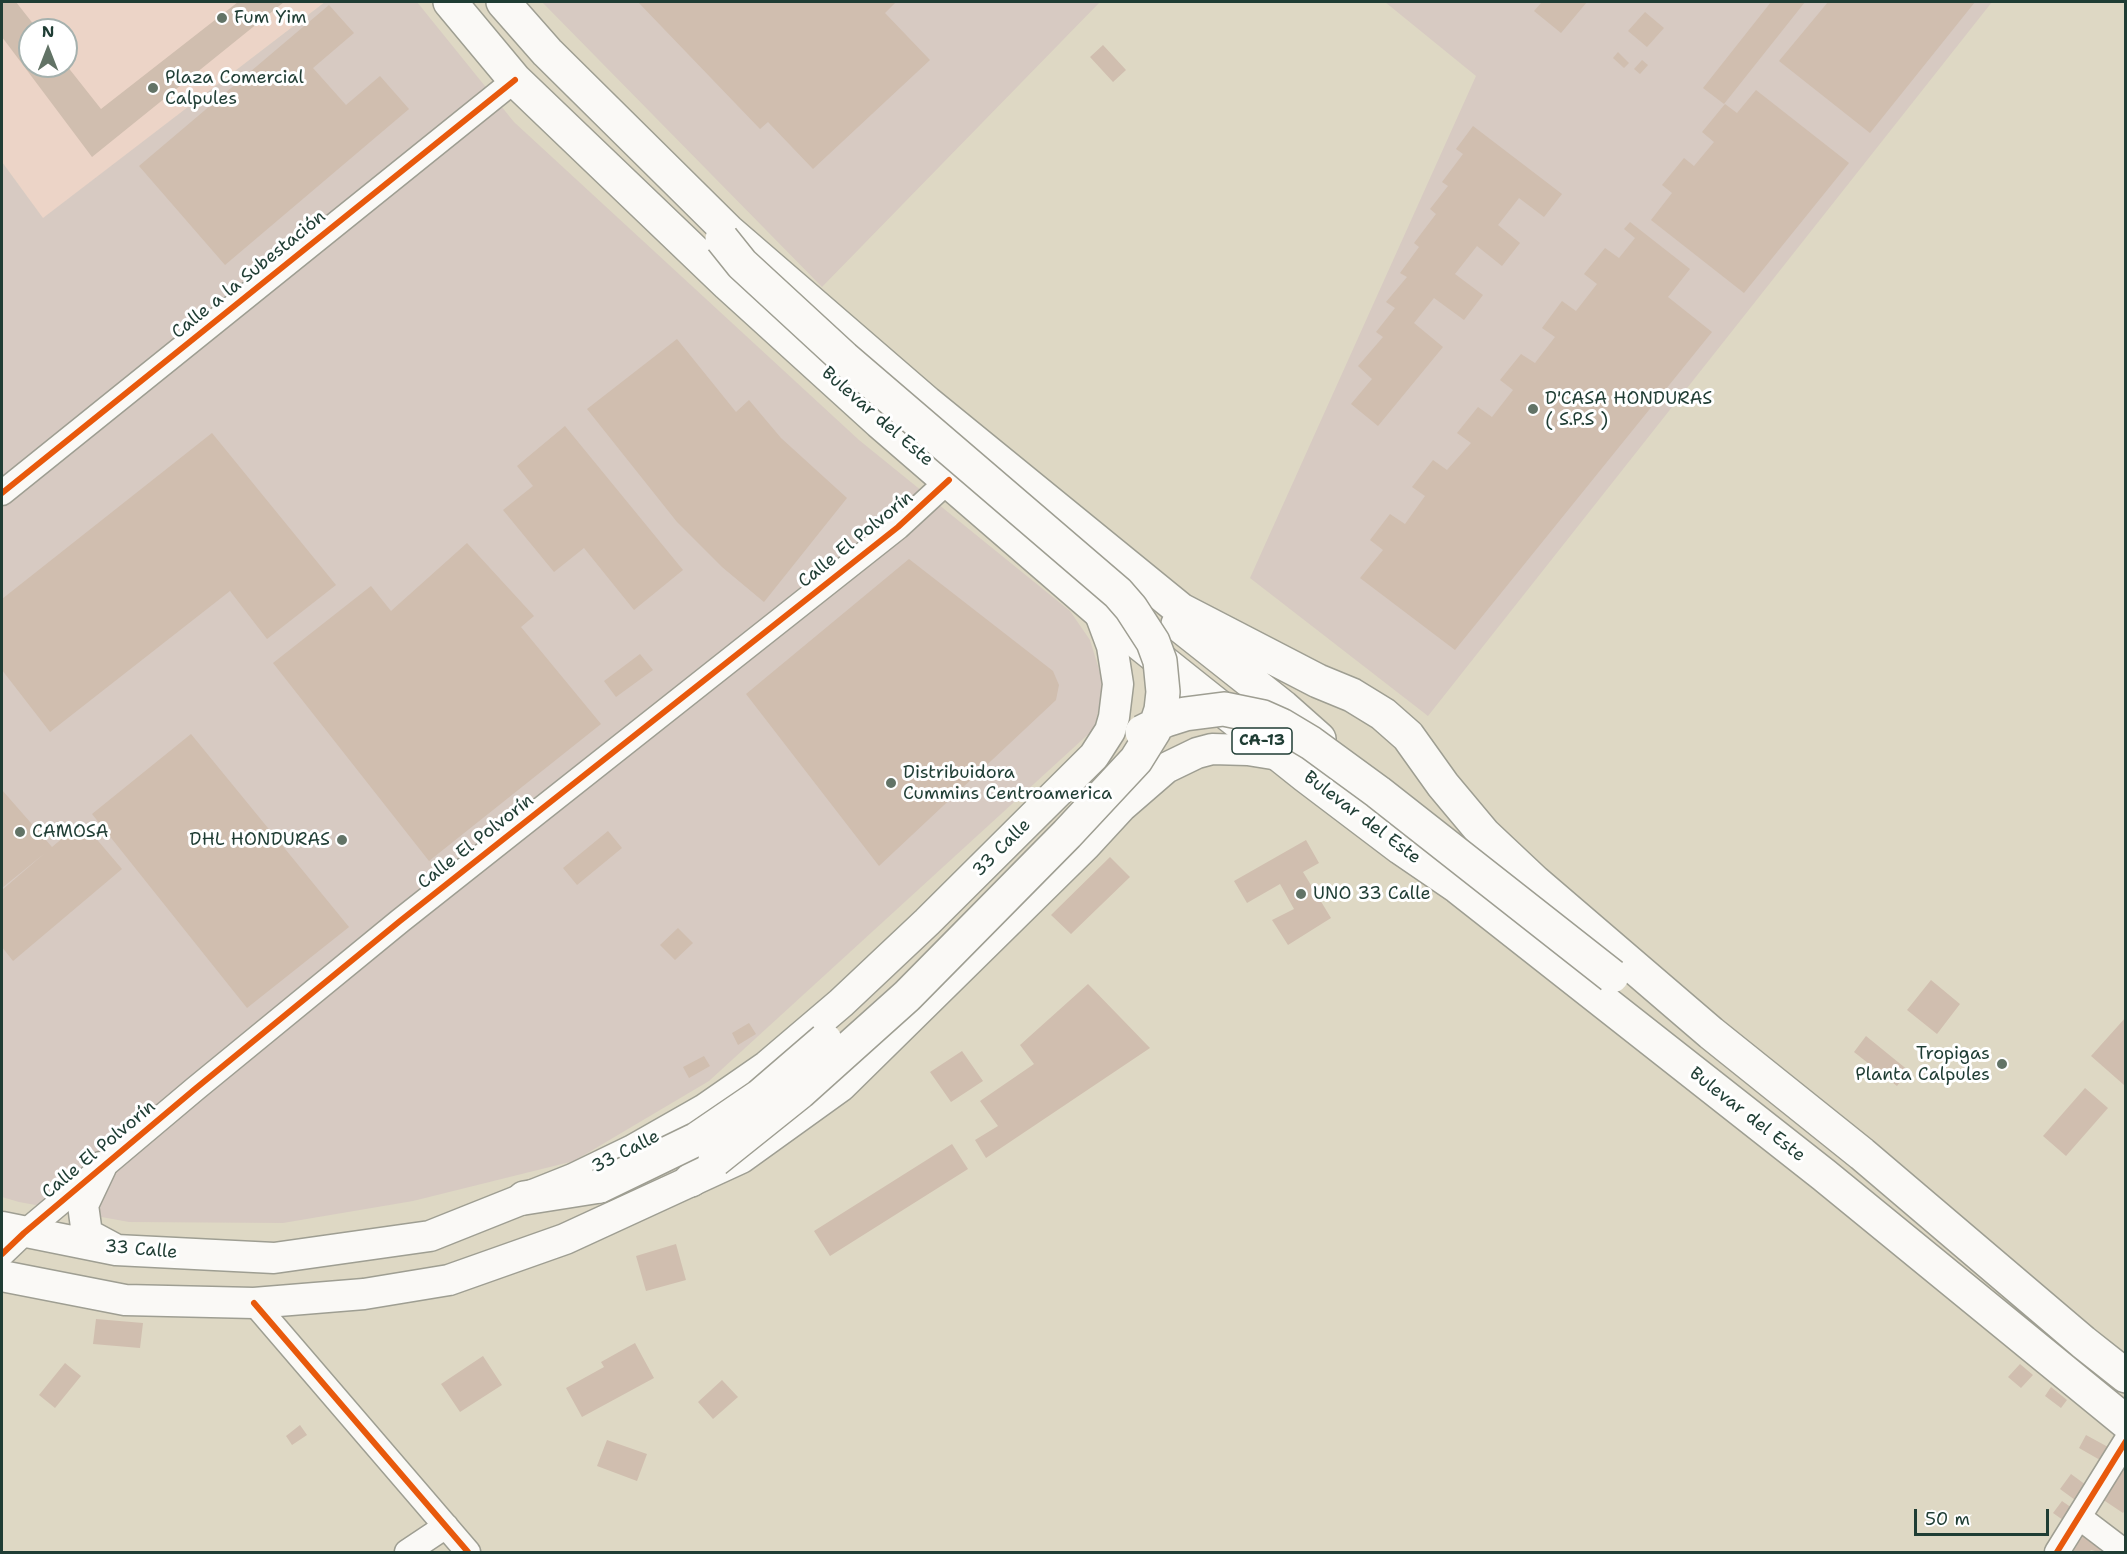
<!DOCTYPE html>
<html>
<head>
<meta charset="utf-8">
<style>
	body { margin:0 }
	#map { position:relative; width:2127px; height:1554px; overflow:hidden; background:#ded8c4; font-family:"Shantell Sans",sans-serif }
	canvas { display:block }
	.frame { position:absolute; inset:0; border:3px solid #1f3d34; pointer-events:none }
	.north { position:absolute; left:18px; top:18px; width:60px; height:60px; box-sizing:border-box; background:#fff; border:2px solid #a5b1ae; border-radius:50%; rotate:0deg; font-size:16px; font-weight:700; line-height:24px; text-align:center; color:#1f3d34 }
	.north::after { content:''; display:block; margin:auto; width:21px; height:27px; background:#627366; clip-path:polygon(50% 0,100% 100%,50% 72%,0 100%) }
	.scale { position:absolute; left:1914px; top:1509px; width:135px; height:27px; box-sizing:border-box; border:3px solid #1f3d34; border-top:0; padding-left:8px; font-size:18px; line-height:21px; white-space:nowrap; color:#1f3d34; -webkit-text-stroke:4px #fff; paint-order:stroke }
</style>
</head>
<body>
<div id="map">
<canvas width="2127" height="1554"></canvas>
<div class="frame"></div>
<div class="north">N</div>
<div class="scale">50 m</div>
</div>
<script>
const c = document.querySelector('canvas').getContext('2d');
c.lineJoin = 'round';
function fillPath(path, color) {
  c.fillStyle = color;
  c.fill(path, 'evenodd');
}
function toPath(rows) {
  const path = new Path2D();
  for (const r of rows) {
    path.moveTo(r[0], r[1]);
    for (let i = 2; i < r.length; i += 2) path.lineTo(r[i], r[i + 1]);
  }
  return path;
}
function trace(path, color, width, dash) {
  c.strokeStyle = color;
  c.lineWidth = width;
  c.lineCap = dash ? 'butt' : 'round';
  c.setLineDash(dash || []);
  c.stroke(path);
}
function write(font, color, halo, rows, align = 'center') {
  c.font = font + ' "Shantell Sans",sans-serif';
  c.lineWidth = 6;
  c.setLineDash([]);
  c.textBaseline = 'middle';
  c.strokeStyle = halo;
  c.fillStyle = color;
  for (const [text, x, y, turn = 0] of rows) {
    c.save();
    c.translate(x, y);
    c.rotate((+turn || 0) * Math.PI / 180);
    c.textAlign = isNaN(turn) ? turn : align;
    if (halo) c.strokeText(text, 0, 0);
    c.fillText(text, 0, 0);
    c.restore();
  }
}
fillPath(toPath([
	[2,2,325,2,43,219,2,162],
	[30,30,66,30,66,66,30,66]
]), '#ecd4c7');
fillPath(toPath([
	[325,2,417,2,514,122,859,440,1070,611,1090,640,1104,686,1094,729,709,1081,574,1161,413,1201,283,1223,129,1222,19,1202,2,1197,2,162,43,218],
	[542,2,1100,2,822,287],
	[1385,2,1992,2,1428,716,1250,578,1476,76]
]), '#d7cac2');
fillPath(toPath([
	[2,2,16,2,38,30,30,30,30,66,67,66,101,109,238,2,284,2,92,157,2,37],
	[638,2,896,2,885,13,930,60,813,169,768,122,760,129],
	[1542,2,1587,2,1561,33,1534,11],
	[1771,2,1805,2,1724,104,1703,88],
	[1828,2,1975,2,1870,133,1779,61],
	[329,5,354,33,313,68,346,105,380,76,409,109,225,265,139,166],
	[1645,12,1664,28,1647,47,1628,31],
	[1103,45,1126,70,1113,82,1090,57],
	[1618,52,1629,63,1624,68,1613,58],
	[1642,60,1648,65,1640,74,1634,69],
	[1756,90,1849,163,1744,293,1651,220,1672,193,1662,185,1684,158,1694,166,1714,142,1702,132,1725,104,1737,113],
	[1473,126,1562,194,1544,217,1519,198,1498,225,1520,243,1502,266,1477,246,1455,274,1483,295,1464,320,1434,298,1414,323,1443,347,1378,426,1351,404,1372,379,1358,366,1383,337,1376,332,1395,308,1386,302,1407,277,1400,273,1419,247,1414,243,1436,214,1430,209,1448,186,1442,182,1463,154,1456,149],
	[1630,222,1690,269,1668,297,1712,332,1455,650,1360,578,1383,550,1370,540,1390,514,1405,524,1425,496,1412,487,1433,460,1447,470,1471,443,1457,433,1478,407,1492,417,1513,390,1500,380,1521,354,1535,363,1555,337,1542,328,1562,301,1576,311,1597,284,1584,274,1605,248,1619,258,1635,238,1624,229],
	[677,339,736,412,749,400,781,438,847,498,764,602,722,567,677,522,587,409],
	[565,426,683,570,634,610,584,548,554,572,503,510,533,486,517,466],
	[212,433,336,585,267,639,230,591,50,732,2,670,2,599],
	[467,543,534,616,521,627,601,724,429,861,273,663,371,586,391,611],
	[909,559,1053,671,1059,685,1056,700,879,866,746,694],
	[640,654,653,670,616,697,604,681],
	[191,734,349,927,247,1008,92,814],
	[2,790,52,847,82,822,122,869,13,961,2,947,2,890,45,853,2,888],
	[608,831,622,848,577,885,563,868],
	[1306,840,1319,863,1303,872,1331,918,1288,945,1272,920,1294,909,1280,884,1247,903,1234,881],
	[1110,857,1130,877,1071,934,1051,915],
	[678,928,693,943,675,960,660,945],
	[1931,980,1960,1004,1937,1034,1907,1010],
	[1088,984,1150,1048,986,1158,975,1140,998,1126,980,1101,1034,1064,1020,1045],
	[2126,1017,2126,1083,2124,1085,2091,1056],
	[749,1023,756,1034,738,1045,732,1033],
	[1866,1036,1909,1071,1897,1086,1854,1052],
	[962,1051,983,1081,951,1102,930,1072],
	[704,1056,710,1066,689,1078,683,1067],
	[2085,1088,2108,1108,2066,1156,2043,1136],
	[952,1144,968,1169,830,1256,814,1231],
	[676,1244,686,1280,646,1291,636,1256],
	[96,1319,143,1323,140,1348,93,1344],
	[635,1343,654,1378,582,1417,566,1388,604,1367,601,1362],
	[483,1356,502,1385,460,1412,441,1384],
	[65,1363,81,1376,55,1408,39,1395],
	[2020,1364,2033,1375,2021,1388,2008,1377],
	[722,1380,738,1397,713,1419,698,1402],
	[2051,1387,2067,1400,2061,1408,2045,1396],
	[300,1425,307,1435,292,1445,286,1436],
	[2086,1435,2108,1447,2100,1460,2079,1448],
	[607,1440,647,1454,637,1481,597,1466],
	[2126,1466,2126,1509,2123,1513,2102,1499],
	[2071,1474,2086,1485,2075,1500,2060,1489],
	[2062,1501,2072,1508,2063,1520,2053,1513],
	[2086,1529,2106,1544,2099,1552,2091,1550,2089,1552,2068,1552]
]), '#d0beaf');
const minor = toPath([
	[2,493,515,80],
	[2,1254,24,1233,195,1089,400,921,898,527,949,480],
	[254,1303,468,1552],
	[2079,1517,2125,1552],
	[407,1552,446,1526],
	[2057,1552,2126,1441]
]);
const major = toPath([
	[101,1167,83,1205,87,1234,113,1248],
	[2,1227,116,1250,274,1258,430,1236,573,1179,633,1150,705,1109,767,1066,841,1003,927,922,1094,756,1110,731,1114,717,1118,684,1112,646,1099,611],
	[2,1276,125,1300,254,1303,364,1294,449,1280,565,1239,741,1158,841,1086,1085,846,1121,807,1166,768,1197,753,1212,749,1248,750,1279,755]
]);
const highway = toPath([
	[450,2,515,80,728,284,880,422,1099,611,1306,776,1401,848,1458,887,1824,1175,2126,1422],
	[503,2,547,52,728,231,927,403,1181,610,1318,681,1352,695,1383,714,1408,736,1443,785,1484,834,1535,882,1711,1033,1862,1154,2083,1342,2126,1376],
	[1178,624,1283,707,1319,739],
	[691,1180,715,1160],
	[524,1198,600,1186]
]);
trace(minor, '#9e9e92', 27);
trace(major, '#9e9e92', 33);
trace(highway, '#9e9e92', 36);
trace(minor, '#faf9f6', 24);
trace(major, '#faf9f6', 30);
trace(highway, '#faf9f6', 33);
const highwayBridge = toPath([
	[1142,732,1166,720,1185,714,1224,709,1263,717,1281,725,1311,743,1378,792,1612,976],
	[715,1160,800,1092,907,996,1067,834,1136,760,1154,731,1161,710,1163,692,1160,661,1153,642,1131,608,1118,593,844,358,742,264,722,239],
	[600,1186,697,1139,760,1096,825,1040]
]);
trace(highwayBridge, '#9e9e92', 36, []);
trace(highwayBridge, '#faf9f6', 33);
trace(toPath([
	[2,493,515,80],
	[2,1254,24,1233,195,1089,400,921,898,527,949,480],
	[254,1303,468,1552],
	[2057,1552,2126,1441]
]), '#e8590c', 6);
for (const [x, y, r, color] of [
	[222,18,6,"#627366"],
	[153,88,6,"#627366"],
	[1533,409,6,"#627366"],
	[891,783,6,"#627366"],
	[20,832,6,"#627366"],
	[342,840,6,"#627366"],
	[1301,894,6,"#627366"],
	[2002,1064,6,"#627366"]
]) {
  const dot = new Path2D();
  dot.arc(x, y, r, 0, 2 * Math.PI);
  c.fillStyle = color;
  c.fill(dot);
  trace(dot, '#fff', 2);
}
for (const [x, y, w] of [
	[1262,741,60]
]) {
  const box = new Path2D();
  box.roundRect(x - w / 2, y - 13, w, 26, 4.5);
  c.fillStyle = '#fff';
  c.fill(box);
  trace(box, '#1f3d34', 1.5);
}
write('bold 16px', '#1f3d34', null, [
	["CA-13",1262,741]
]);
write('18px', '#1f3d34', '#fff', [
	["Fum Yim",234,18],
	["Plaza Comercial",165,78],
	["Calpules",165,99],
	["D'CASA HONDURAS",1545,399],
	["( S.P.S )",1545,420],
	["Distribuidora",903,773],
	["Cummins Centroamerica",903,794],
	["CAMOSA",32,832],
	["DHL HONDURAS",330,840,"right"],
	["UNO 33 Calle",1313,894],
	["Tropigas",1990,1054,"right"],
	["Planta Calpules",1990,1075,"right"]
], 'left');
write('18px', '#1f3d34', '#fff', [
	["Calle a la Subestación",249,275,-39],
	["Bulevar del Este",877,417,41],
	["Calle El Polvorín",856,540,-39],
	["Bulevar del Este",1362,818,37],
	["Calle El Polvorín",476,842,-38],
	["33 Calle",1002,848,-45],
	["Bulevar del Este",1747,1115,38],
	["Calle El Polvorín",99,1150,-40],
	["33 Calle",626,1152,-27],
	["33 Calle",141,1250,5]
]);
</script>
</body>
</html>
